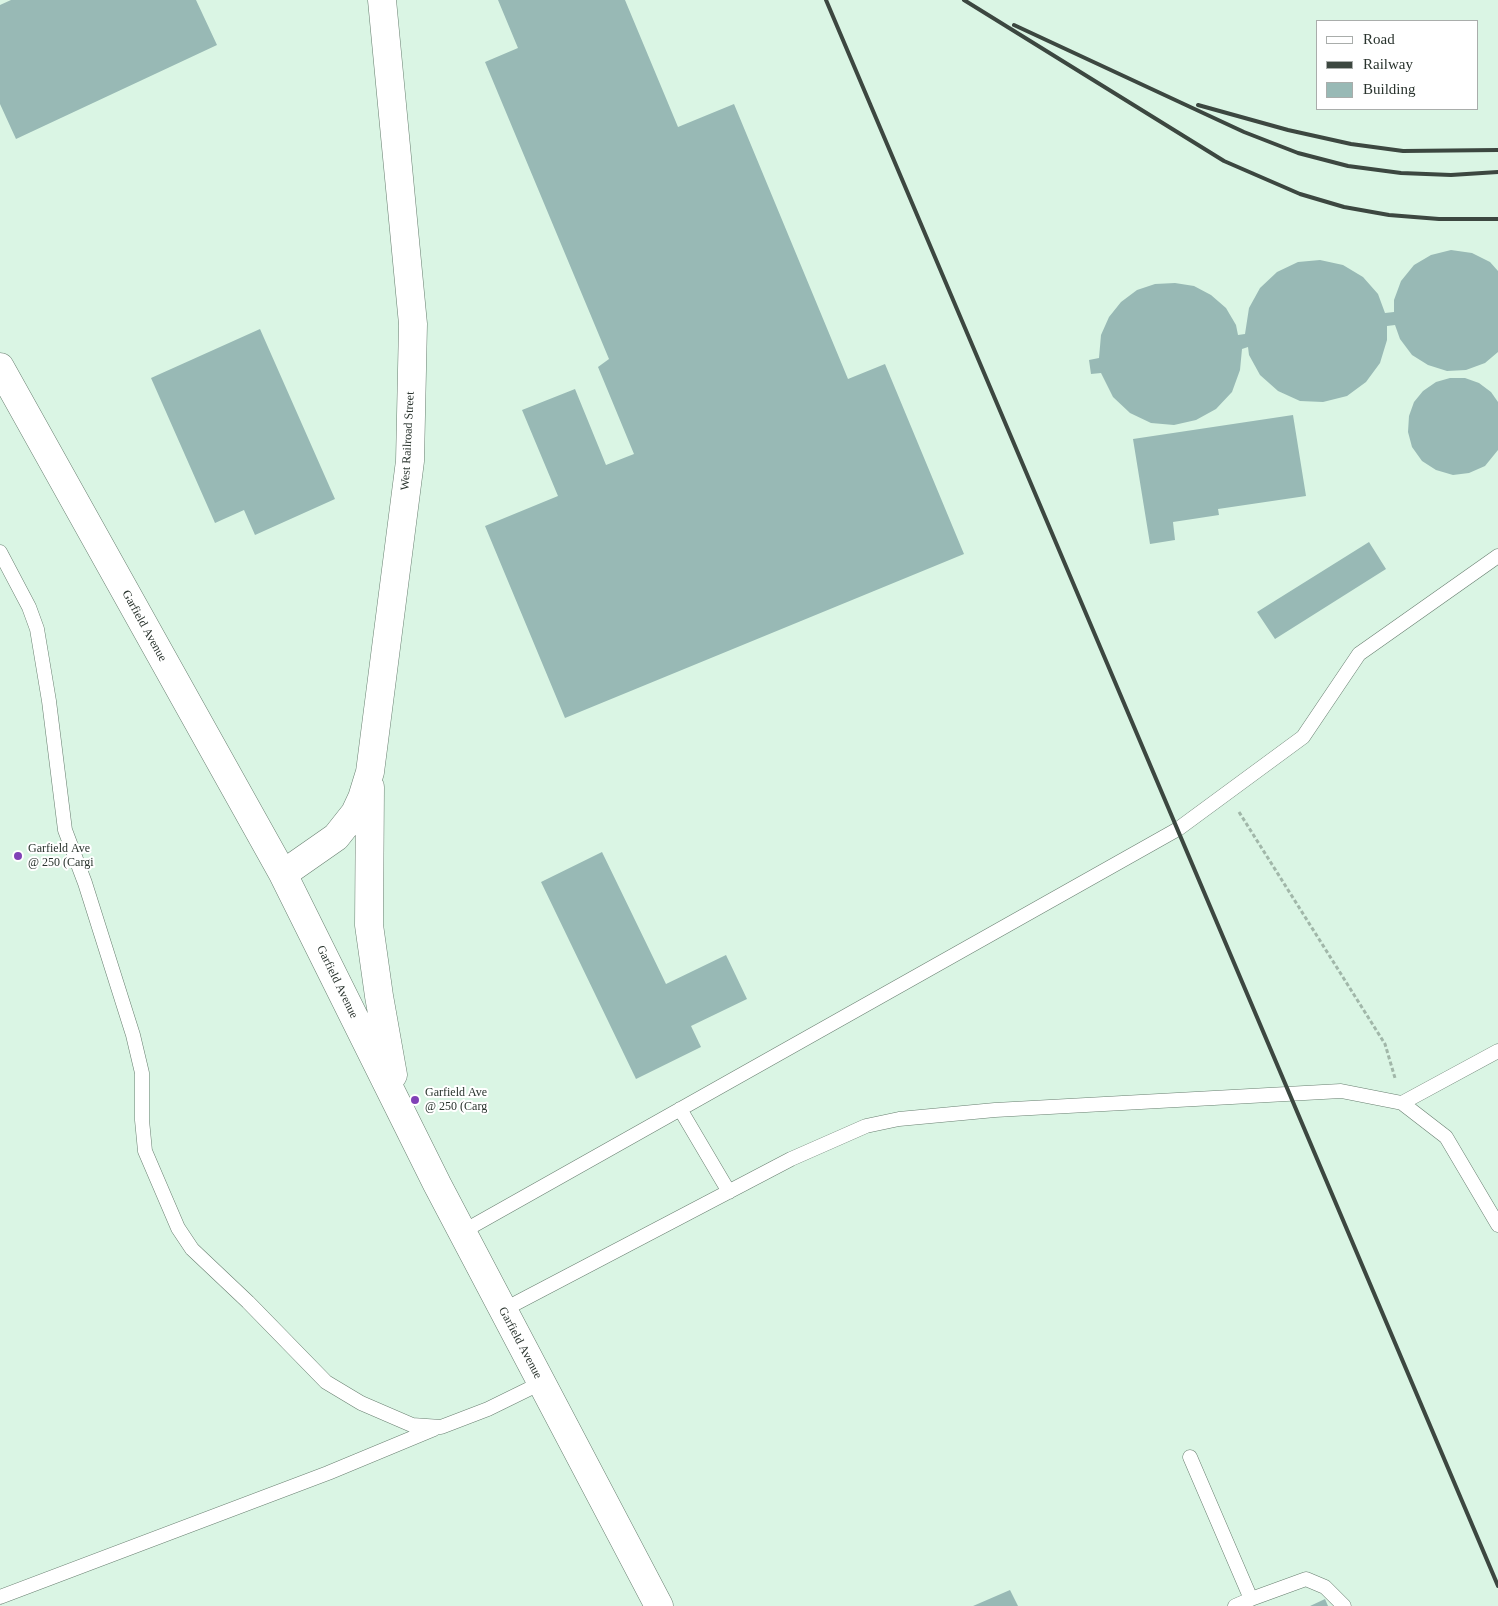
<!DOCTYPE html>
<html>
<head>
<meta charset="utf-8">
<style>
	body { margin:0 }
	#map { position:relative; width:1498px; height:1606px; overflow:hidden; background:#daf5e4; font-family:Georgia,serif }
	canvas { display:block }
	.legend { position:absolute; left:1316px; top:20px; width:162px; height:90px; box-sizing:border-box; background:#fff; border:1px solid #a9adab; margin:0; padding:6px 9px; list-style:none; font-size:15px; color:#29332d }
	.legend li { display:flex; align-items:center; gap:10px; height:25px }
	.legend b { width:25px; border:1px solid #a9adab }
</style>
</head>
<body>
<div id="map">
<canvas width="1498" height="1606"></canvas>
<ul class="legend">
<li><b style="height:6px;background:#fff"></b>Road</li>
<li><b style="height:6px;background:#3c4740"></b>Railway</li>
<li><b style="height:14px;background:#98b9b5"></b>Building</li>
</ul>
</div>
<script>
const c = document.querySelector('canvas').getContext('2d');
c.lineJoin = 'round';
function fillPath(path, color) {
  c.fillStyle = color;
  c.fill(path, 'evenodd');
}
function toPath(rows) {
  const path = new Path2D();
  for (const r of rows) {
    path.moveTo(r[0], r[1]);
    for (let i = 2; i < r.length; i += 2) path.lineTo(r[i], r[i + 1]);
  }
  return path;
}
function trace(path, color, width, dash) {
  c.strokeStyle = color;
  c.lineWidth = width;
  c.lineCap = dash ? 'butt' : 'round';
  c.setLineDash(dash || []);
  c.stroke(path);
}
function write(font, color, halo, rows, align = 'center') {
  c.font = font + ' Georgia,serif';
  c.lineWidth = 4;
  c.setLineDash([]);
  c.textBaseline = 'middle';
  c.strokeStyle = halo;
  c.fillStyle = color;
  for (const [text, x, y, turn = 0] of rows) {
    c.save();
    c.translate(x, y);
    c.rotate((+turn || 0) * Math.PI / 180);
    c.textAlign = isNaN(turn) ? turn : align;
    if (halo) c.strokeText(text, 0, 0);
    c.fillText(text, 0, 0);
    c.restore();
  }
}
fillPath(toPath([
	[11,0,196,0,217,45,16,139,0,104,0,5],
	[498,0,625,0,678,127,734,104,848,379,885,364,964,554,565,718,485,526,558,496,522,410,575,389,606,465,634,454,598,367,609,359,485,62,518,48],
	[1451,250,1472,253,1490,262,1498,271,1498,352,1485,363,1466,370,1447,371,1428,365,1412,355,1400,339,1395,325,1387,326,1387,340,1380,363,1366,382,1347,396,1323,402,1300,401,1278,391,1260,375,1249,355,1248,347,1242,349,1240,370,1232,392,1216,409,1196,420,1174,425,1151,423,1130,413,1113,397,1101,373,1091,374,1089,360,1099,358,1101,335,1109,317,1121,302,1137,290,1155,284,1175,283,1194,286,1211,295,1226,308,1236,325,1238,335,1245,334,1249,308,1260,288,1277,272,1298,262,1320,260,1343,265,1363,277,1378,294,1385,313,1394,312,1394,300,1401,281,1414,265,1431,255],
	[260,329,335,499,255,535,244,510,215,523,151,378],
	[1450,378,1465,378,1479,383,1491,392,1498,402,1498,450,1485,466,1469,473,1453,475,1436,470,1422,461,1412,447,1408,432,1409,416,1414,402,1423,391,1436,382],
	[1293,415,1306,496,1218,509,1219,515,1173,522,1175,540,1150,544,1133,439],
	[1369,542,1386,569,1275,639,1257,612],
	[602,852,666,984,726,955,747,999,691,1026,701,1047,636,1079,541,882],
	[1010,1590,1018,1606,973,1606],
	[1325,1599,1328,1606,1310,1606]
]), '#98b9b5');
const service = toPath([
	[0,552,29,607,37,629,49,701,65,830,85,883,133,1035,142,1073,142,1120,145,1151,178,1228,192,1249,248,1302,326,1382,361,1403,412,1425,441,1427,488,1409,541,1383],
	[1402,1103,1498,1051],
	[680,1109,729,1192],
	[462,1232,1178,829,1303,737,1359,654,1498,556],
	[503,1310,791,1159,866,1126,899,1119,995,1110,1341,1091,1402,1103,1446,1137,1498,1225],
	[1190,1457,1251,1599,1235,1606],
	[0,1597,328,1473,434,1429],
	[1251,1599,1306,1579,1325,1587,1344,1606]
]);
const tertiary = toPath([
	[0,367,283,874,437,1184,659,1606],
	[370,787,369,925,379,996,393,1075],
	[283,874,336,837,355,813,362,798,370,772,410,461,413,324,382,0]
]);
trace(service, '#687f70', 15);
trace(tertiary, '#687f70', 29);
trace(toPath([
	[1239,812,1385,1044,1395,1078]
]), '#a1b7a9', 3, [4, 2.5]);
trace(service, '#fff', 14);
trace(tertiary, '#fff', 28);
trace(toPath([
	[826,0,1498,1586],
	[964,0,1224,161,1300,194,1344,207,1389,215,1439,219,1498,219],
	[1014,25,1244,132,1298,153,1348,166,1401,173,1451,175,1498,172],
	[1198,105,1288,130,1351,144,1403,151,1498,150]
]), '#3c4740', 4);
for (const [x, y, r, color] of [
	[18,856,5,"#8041b6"],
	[415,1100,5,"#8041b6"]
]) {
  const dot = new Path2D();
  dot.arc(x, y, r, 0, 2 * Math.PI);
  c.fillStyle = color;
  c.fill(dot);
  trace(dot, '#fff', 2);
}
write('12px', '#29332d', '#fff', [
	["West Railroad Street",408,441,-87],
	["Garfield Avenue",144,626,61],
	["Garfield Avenue",337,982,64],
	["Garfield Avenue",520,1343,62]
]);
write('12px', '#29332d', '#fff', [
	["Garfield Ave",28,849],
	["@ 250 (Cargi",28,863],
	["Garfield Ave",425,1093],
	["@ 250 (Carg",425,1107]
], 'left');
</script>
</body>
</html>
